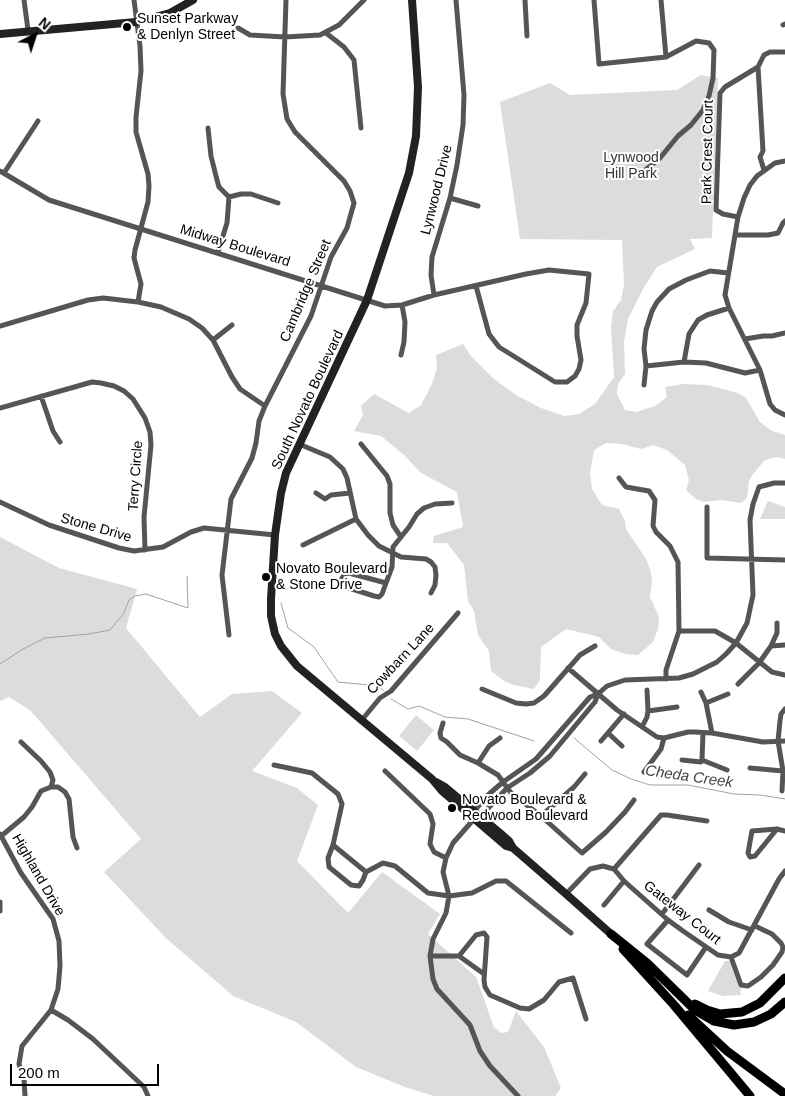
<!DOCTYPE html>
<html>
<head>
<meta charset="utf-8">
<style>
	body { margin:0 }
	#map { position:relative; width:785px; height:1096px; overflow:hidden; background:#fff; font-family:Arial,sans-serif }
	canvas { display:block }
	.north { position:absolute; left:10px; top:10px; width:50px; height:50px; -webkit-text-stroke:4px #fff; paint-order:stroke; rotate:40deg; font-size:14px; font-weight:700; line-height:20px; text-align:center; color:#000 }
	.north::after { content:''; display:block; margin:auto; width:18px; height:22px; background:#000; clip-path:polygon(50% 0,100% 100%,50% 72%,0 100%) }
	.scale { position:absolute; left:10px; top:1064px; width:149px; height:22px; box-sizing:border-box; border:2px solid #000; border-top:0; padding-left:6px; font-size:15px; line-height:18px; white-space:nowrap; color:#000; -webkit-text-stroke:4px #fff; paint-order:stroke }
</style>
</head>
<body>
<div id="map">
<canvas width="785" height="1096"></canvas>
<div class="north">N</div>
<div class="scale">200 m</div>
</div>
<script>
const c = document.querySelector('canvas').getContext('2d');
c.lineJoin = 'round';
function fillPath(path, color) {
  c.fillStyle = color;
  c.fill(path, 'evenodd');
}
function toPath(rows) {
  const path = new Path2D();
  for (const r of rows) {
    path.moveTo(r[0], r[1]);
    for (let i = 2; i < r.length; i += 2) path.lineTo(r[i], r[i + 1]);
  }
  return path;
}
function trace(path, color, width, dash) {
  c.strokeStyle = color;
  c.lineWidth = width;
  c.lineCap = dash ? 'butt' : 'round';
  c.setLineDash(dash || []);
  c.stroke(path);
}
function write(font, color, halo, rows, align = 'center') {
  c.font = font + ' Arial,sans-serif';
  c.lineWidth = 4;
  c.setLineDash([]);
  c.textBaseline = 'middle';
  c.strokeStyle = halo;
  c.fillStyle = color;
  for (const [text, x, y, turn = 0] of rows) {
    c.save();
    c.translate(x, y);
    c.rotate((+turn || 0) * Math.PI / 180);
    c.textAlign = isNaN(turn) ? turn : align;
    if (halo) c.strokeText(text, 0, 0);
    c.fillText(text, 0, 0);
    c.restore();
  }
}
fillPath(toPath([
	[701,75,718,78,712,238,690,239,695,249,657,267,644,287,628,319,624,342,625,374,618,384,617,394,625,410,636,412,655,406,667,397,665,387,683,384,707,385,738,393,746,398,760,422,772,431,785,435,785,459,777,457,765,460,753,474,749,481,747,498,741,503,722,500,703,502,696,499,686,490,689,480,685,465,667,450,653,445,641,449,622,444,606,443,594,450,590,473,592,489,602,505,619,509,625,521,626,529,646,559,650,569,652,581,650,597,659,617,658,629,653,642,638,655,625,654,611,649,599,637,566,629,541,647,540,680,534,689,514,685,504,681,491,671,489,651,478,635,474,611,468,601,464,565,447,543,433,543,434,536,463,527,457,492,421,473,404,455,381,436,354,431,363,415,361,406,374,394,409,413,421,405,432,384,437,368,436,355,463,344,471,356,494,379,516,395,541,408,564,416,579,414,595,404,614,377,611,328,613,311,621,300,624,285,622,240,520,239,500,102,550,83,570,95,677,90],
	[768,501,785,507,785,519,760,519],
	[0,537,59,568,137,589,126,628,200,717,232,694,272,691,302,713,252,771,297,788,318,805,297,861,348,913,382,872,440,914,428,934,476,977,494,1027,501,1033,508,1032,516,1011,544,1047,561,1088,555,1096,434,1096,405,1087,356,1067,296,1022,233,996,166,938,104,872,141,839,30,710,9,697,0,701],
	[416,715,434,730,417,751,399,736],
	[725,961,730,961,736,979,742,987,740,991,741,995,723,996,708,991]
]), '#dcdcdc');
trace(toPath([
	[281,603,288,628,314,647,338,682,379,686,384,691],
	[0,664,23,649,45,638,89,634,110,630,124,613,129,600,135,596,146,594,188,608,187,576],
	[391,699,408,709,419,706,445,717,468,719,534,741],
	[574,738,612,770,631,779,650,785,688,785,734,794,760,795,785,799]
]), '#a3a3a3', 1);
trace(toPath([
	[24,0,28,30],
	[134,0,140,46,141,71,136,117,136,132,148,174,149,186,148,202,135,250,134,258,141,284,138,302],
	[525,0,527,36],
	[594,0,599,64,666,57,696,41,709,43,714,50,713,78,709,96,703,110,691,125,678,136,660,158,643,172],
	[661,0,666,57],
	[783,25,785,24],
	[238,28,250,35,285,37,320,35,339,25,364,0],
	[326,33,344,47,354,60,361,128],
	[758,67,763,151,760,157,764,170],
	[208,128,211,156,217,180,219,187,229,197,227,223,218,252],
	[785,161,775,163,757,176,750,185,744,198,738,217,725,295,729,308,760,370,770,404,775,410,785,415],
	[0,171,49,200,385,306,402,305,434,295,526,274,549,270,589,274,586,303,577,325,577,336,581,360,579,369,575,376,567,382,555,382,499,347,489,334,476,286],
	[4,173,38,121],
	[229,197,241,194,251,194,278,203],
	[450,198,478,206],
	[738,217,723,214,716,210,720,93,725,87,758,67,764,55,770,52,785,52],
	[735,235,768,235,778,233,783,223,785,221],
	[434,295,431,275,432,257,450,198,457,165,463,125,464,95,456,0],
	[0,326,88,300,103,298,138,302,161,307,189,319,202,328,213,340,232,377,240,389,265,406],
	[745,339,763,336,772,336,785,333],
	[213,340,232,325],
	[401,355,404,342,405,322,402,305],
	[684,362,689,334,698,320,707,315,729,308],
	[646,366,684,362,706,363,745,373,760,370],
	[644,385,646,366,644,349,646,330,652,311,657,302,669,289,686,280,710,271,728,273],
	[41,396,53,431,60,442],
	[0,408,92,382,101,383,114,386,124,391,133,399,145,418,150,432,151,445,144,517,145,550],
	[299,444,330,457,343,469,347,478,356,519,368,535,379,546,401,557,426,559,431,562,435,567,436,575,435,585,431,593],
	[361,444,387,476,390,484,390,513,393,525,401,537],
	[619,478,626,487,649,491,655,500,653,526,656,532,670,546,678,562,679,631,666,670,666,679],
	[316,493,325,499,331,495,350,493],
	[0,502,49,525,119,548,134,551,163,547,191,532,204,528,275,535],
	[707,507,707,558,785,560],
	[303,545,356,519],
	[349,573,386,583,382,594,379,597,374,596,346,587,341,582,342,578,345,574,349,573],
	[386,583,392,567,393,547,409,527,417,514,424,508,435,504,452,503],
	[679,631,715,631,736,643,772,672,785,675],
	[229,635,222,575,231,499,252,458,256,443,259,421,265,406,311,316,331,257,347,228,354,203,350,191,344,181,295,132,287,119,283,94,286,0],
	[771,646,777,633,777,623],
	[568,668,617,710,657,737,664,738,688,732,695,732,712,733,763,742,785,741],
	[738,684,759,663,771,646,785,645],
	[482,689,516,703,526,704,534,703,544,696,580,655,595,646],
	[647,690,648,711],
	[701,692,706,703],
	[361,721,380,698,391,691,458,613],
	[443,723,440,733,441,738,447,742,460,755,478,763,498,775,511,793,541,816,582,853,606,832,625,812,634,800],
	[642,727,647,717,648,711,677,707],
	[608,733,622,746],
	[703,733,702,760,727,770],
	[712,733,706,703,728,694],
	[601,741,624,714],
	[21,742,41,761,50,772,53,780,51,787],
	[682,760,701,762,702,760],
	[478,763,489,746,500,738],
	[274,765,312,773,338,794,342,804,333,845,366,872,383,863,395,866,428,893,449,896,472,893,496,881,506,881,571,933],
	[750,768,783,771],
	[385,771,430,814,433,824,430,844,434,852,446,858],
	[644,772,661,749,664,738],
	[782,791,783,771,778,741,780,721,781,714,785,709],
	[474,814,474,811,489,794,503,782,536,759,590,697,598,694,607,686,625,680,679,678,693,674,717,662,726,654,736,643,747,623,753,595,750,520,753,504,759,487,774,483,785,483],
	[541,816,574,787,585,774],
	[777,829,755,856,750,857,748,853,752,831,777,829,785,831],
	[0,834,21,873,53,919,59,941,60,966,58,989,51,1010,22,1046,19,1064,24,1079,25,1096],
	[0,837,24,817,32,807,41,791,51,787,58,787,65,792,69,799,73,837,77,848],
	[333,845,328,858,329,867,351,885,359,886,363,880,366,872],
	[614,869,661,815,667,815,707,821],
	[566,894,590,869,603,866,610,868,614,869,624,881,668,920,683,931,718,955,731,957,739,953,779,879,785,871],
	[0,902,0,911],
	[604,905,624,881],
	[709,910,729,922,752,930],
	[662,914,699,865],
	[668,920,647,944,687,975,706,947],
	[430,956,459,956,484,974],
	[459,956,476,935,484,933,487,937,484,980,485,987,490,995,520,1008,529,1009,544,1000,559,982,573,978,586,1019],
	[731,957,741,985,748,986,761,977,773,965,782,952,783,947,781,943,772,934,755,926],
	[51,1010,68,1020,93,1039,144,1087,148,1096],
	[518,1096,490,1066,480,1051,470,1025,437,989,433,979,430,956,433,939,446,913,449,896,443,872,446,858,453,843,474,819,480,817,507,788,530,773,550,756,595,702,598,694]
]), '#555', 5);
trace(toPath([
	[412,0,418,87,416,136,409,173,367,300,286,473,281,493,275,535,271,599,271,616,275,634,281,646,297,666,432,779,442,791,506,846,513,848,566,894,611,934],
	[0,34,136,22,170,13,193,0],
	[436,782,445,787,500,833,509,841,513,848]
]), '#222', 8);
trace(toPath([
	[611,934,647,963,695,1010,714,1021,734,1025,754,1022,771,1014,785,1002],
	[623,949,674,1005,750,1096],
	[695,1004,707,1010,720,1014,742,1012,760,1003,785,978],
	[688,1015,727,1051,785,1094]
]), '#000', 9);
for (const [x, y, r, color] of [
	[127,27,5,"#000"],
	[266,577,5,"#000"],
	[452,808,5,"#000"]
]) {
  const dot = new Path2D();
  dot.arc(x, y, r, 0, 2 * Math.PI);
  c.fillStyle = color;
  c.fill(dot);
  trace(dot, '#fff', 2);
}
write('14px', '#000', '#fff', [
	["Sunset Parkway",137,19],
	["& Denlyn Street",137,35],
	["Novato Boulevard",276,569],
	["& Stone Drive",276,585],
	["Novato Boulevard &",462,800],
	["Redwood Boulevard",462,816]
], 'left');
write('14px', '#000', '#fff', [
	["Park Crest Court",708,152,-89],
	["Lynwood Drive",437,190,-76],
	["Midway Boulevard",235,246,17],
	["Cambridge Street",306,291,-67],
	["South Novato Boulevard",308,400,-65],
	["Terry Circle",136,476,-86],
	["Stone Drive",96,528,16],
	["Cowbarn Lane",401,659,-47],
	["Highland Drive",38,875,60],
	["Gateway Court",682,913,38]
]);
write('14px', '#333', '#fff', [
	["Lynwood",631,158],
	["Hill Park",631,174]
]);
write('italic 15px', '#444', '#fff', [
	["Cheda Creek",689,777,8]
]);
</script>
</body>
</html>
